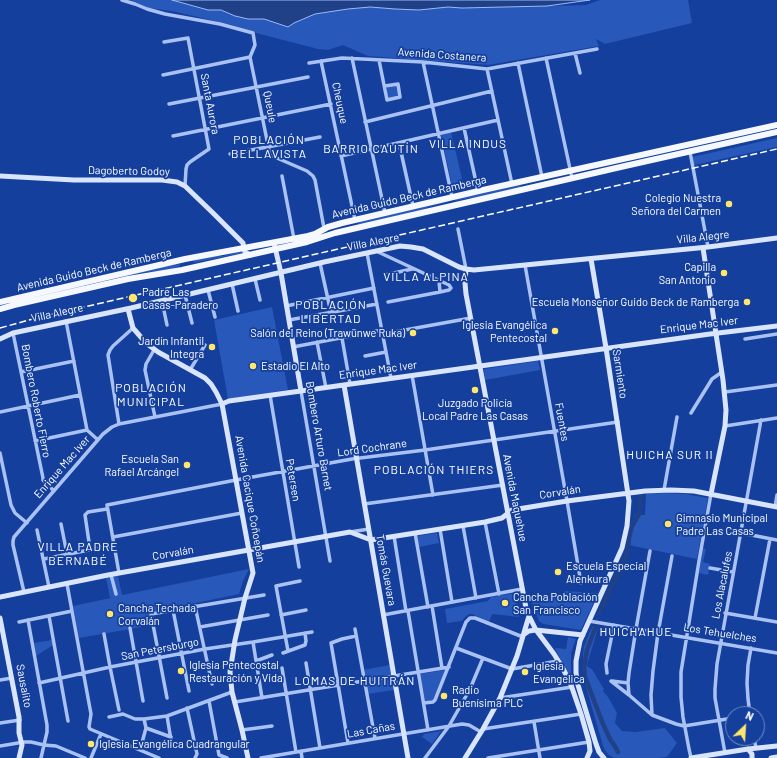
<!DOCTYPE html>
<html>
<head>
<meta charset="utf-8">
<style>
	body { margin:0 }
	#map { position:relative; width:777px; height:758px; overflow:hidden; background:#143f9c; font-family:Barlow,sans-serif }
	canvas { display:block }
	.north { position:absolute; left:725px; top:706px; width:40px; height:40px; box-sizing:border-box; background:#143f9c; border:1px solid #728cc4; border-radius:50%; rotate:25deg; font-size:11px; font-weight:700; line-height:16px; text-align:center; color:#fff }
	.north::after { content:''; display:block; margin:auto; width:14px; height:18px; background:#ffe66c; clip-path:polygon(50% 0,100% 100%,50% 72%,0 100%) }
</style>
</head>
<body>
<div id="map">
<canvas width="777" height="758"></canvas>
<div class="north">N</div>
</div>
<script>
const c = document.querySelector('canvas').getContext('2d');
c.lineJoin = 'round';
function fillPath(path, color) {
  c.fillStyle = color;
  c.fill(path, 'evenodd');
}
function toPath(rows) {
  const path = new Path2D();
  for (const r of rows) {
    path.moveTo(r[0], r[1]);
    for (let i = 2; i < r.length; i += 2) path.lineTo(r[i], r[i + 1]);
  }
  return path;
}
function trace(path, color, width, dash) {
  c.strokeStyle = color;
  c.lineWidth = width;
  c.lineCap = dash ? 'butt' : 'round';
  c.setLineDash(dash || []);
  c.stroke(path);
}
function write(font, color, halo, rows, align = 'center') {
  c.font = font + ' Barlow,sans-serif';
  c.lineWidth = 3.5;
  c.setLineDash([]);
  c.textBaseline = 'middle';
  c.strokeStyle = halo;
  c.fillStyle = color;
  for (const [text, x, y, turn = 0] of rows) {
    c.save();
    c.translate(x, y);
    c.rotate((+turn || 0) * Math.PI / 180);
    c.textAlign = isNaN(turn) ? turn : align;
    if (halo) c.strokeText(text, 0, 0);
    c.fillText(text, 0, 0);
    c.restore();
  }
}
fillPath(toPath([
	[131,0,172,0,208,10,221,10,235,16,248,19,264,19,287,27,294,23,315,14,357,8,370,7,395,9,419,10,448,7,462,8,586,5,600,0,688,0,692,23,605,44,596,39,599,46,488,65,368,56,343,45,328,50,318,49,256,33,232,25,172,11,148,8],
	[397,85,399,97,388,99,386,88],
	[451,132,464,187,453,190,441,135],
	[777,138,777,147,694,165,692,157],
	[520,184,521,187,475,198,469,198,455,201,455,199],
	[448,201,448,202,429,207,422,210,359,225,358,224,359,222],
	[242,251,243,253,193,263,195,260,215,256,223,256],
	[180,264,180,266,172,269,161,271,148,272,127,276,0,306,0,304,171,265],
	[272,307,288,390,228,399,214,320],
	[538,361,540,370,485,380,484,369],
	[664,493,685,494,708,498,697,559,628,545,635,515,645,515,646,494],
	[437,533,439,543,419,547,417,536],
	[703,548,706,549,703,562,710,564,708,575,699,573],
	[249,569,243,581,239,594,149,613,149,616,141,618,142,627,79,638,73,606,110,598,106,578,118,576,122,595],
	[564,591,598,593,581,630,543,624,539,621,529,595,563,600],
	[515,593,519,617,492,614,489,622,472,614,469,614,465,617,462,621,447,623,445,609,488,601,491,597],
	[593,626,598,628,587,665,588,667,592,669,599,681,604,689,603,691,608,697,617,713,615,723,622,731,635,732,665,728,677,743,667,757,658,758,614,758,609,755,605,750,603,746,584,680,583,655,584,647,589,634],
	[568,637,576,639,571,653,571,681,555,648,566,649],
	[52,640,53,645,36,656,34,643],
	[390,665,392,676,365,680,363,670],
	[445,670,433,700,425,702,420,674],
	[392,678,394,690,368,694,366,682],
	[441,731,432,744,422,737,424,734]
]), '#2758ba');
const water = toPath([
	[172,0,590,0,547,6,462,8,448,7,419,10,395,9,370,7,348,9,315,14,294,23,288,27,264,19,248,19,235,16,221,10,208,10,172,0]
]);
fillPath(water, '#204188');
trace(water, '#9cbbf6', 1);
trace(toPath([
	[600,613,608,594,620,572,624,560,628,551,629,538,632,526,639,514,641,496],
	[596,626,587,650,584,668,585,677,603,724,610,739,616,748,618,752]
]), '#204188', 4.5);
trace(toPath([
	[122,0,135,4,147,9,165,14,220,24,253,33,255,45,250,57],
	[164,42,188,38,209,149,190,162,187,165,186,169,185,186],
	[575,53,580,73],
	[250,57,270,155,307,171,313,176,315,180,324,228],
	[352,58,385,213],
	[546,58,572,178],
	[379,60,387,100,400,97,398,84,385,86],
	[321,61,355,220],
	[423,62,452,197],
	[309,63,342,58,423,62,487,69,597,49],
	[518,63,542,177],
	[487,69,512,184],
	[163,75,250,57],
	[169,104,308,77],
	[365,122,492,91],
	[464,128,478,191],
	[173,136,331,104],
	[399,143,413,206],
	[690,152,708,247],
	[230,154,320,137],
	[341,156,498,120],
	[282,176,294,239],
	[458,229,466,269],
	[376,251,449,285,451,288,449,290,440,292,388,302],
	[367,253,391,378],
	[320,263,331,313],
	[525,265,567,501,581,583],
	[385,275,412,269],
	[255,279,260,300],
	[439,281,440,292],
	[232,284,238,311],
	[208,290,215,317],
	[185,295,192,323],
	[162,301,167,325],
	[286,306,374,288],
	[289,320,377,304],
	[66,321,87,430,98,440],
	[13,333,43,478,43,480,54,491],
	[383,334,471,318],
	[342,338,350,384],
	[745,339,777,334],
	[317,342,326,388],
	[293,347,382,330],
	[154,350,146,364,145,370,155,417],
	[365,356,386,352],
	[190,370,205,345],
	[21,372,74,361],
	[412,375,433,495],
	[301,391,330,561],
	[725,392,777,385],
	[270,395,299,567],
	[0,412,80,395],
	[691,413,712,379,722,372],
	[119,424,108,355,110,350,113,346,133,328],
	[725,426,777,418],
	[35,441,87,430],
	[0,453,11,505,15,513,27,523],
	[664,490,677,417],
	[364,504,503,485],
	[775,507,777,495],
	[485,522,499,594],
	[61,524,67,554],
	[463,526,476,598],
	[440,529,452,602],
	[37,530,49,587],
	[350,532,369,529],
	[415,533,428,607],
	[741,533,777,540],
	[394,536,406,611],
	[113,537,242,513],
	[90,549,85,515,88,512,107,509],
	[44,559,114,545],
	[710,568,733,572],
	[119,573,107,505,236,480,352,459,425,450,618,422],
	[111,575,116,594],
	[67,584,91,714,89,727,90,729,159,758],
	[24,592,13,545,13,541,14,537,103,434,112,427,119,424,222,404],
	[195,606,212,684],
	[432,606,442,668],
	[173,610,189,691],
	[408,611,428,730],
	[725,613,777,622],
	[281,615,306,610],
	[383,615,522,589],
	[49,616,68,721],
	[755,618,770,539],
	[28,620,47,725,47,732,41,758],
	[589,621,777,653],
	[19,622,72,611],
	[200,627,268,615],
	[130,628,143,701],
	[355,629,375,738],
	[104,634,110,667,119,710],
	[253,642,262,698],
	[456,648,512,669,558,661],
	[288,651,276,586,300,581],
	[283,653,305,645,306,641,305,633],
	[256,661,272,655],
	[306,663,320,748],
	[282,668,296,752],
	[607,673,606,664,614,625],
	[0,680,12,678],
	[611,681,629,695,652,715,676,724,684,726,733,718],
	[612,681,628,683],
	[39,683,110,667,205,649,253,642,312,632],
	[629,695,628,683,629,673,636,629,650,551],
	[167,698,151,614,264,595],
	[500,698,572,687],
	[209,701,219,755,227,758],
	[235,702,449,667],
	[424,703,433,702,435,700,466,622,470,618,475,618,523,637],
	[187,708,197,754,195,758],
	[750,714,748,699,747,683,748,665,751,648],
	[652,715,651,695,653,671,658,633,672,556],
	[167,716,172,746],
	[109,717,123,714,135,719,144,719,167,716,232,692],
	[534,722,540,758],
	[0,723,20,720],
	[146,728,171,737],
	[483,729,581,714],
	[242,730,272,726],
	[754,738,756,748],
	[348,743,331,643,342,639,356,636],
	[0,746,24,742,31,742,44,745,56,746,85,758],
	[140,750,146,728,144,719],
	[301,751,302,758],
	[725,753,715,698,715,689,717,664,761,420],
	[91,758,101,734],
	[261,758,462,724,469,725,481,732],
	[425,758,449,726,470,689,483,658],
	[488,758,589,742],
	[691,758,689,749,683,717,681,697,681,672,699,561,711,494]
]), '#aac2f3', 3.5);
trace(toPath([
	[0,176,74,180,162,180,177,182,185,186,214,214,243,243,244,249,245,252,250,255],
	[274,243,281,273,301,391],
	[703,248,723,380,726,410,725,426,711,494],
	[591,259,606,348,629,501,627,526,622,548,580,641,576,661,576,673,578,685,596,744,599,752,604,758],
	[466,269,465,283,466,294,526,608,529,616,536,630,554,654,562,667,570,682,581,714,589,742,590,751,587,758],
	[128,309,133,328,146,343,158,352,205,378,211,384,216,392,222,404,253,573,245,598,235,640,230,672,232,692,242,730,248,758],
	[0,339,13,333,131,308,324,262,400,246,411,247,423,249,459,267,466,269,474,270,708,247,777,238],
	[344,385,408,758],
	[222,404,229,401,710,334,777,326],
	[0,597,108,575,350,532,371,540,485,522,502,518,512,510,567,501,645,491,671,490,694,491,777,507],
	[0,618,19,717,19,733,22,745,19,758],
	[523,635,529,631,536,630,583,635],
	[748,749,752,754,752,758],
	[465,758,483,729,500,698,517,656,529,616],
	[691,758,748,749,777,746],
	[771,758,777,757]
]), '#d9e4fd', 5);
trace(toPath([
	[0,302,185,259,308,236,315,234,328,227,342,223,483,190,777,125],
	[0,309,14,305,128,279,182,270,307,242,335,233,378,223,625,166,777,132]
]), '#f6f8ff', 6);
trace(toPath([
	[0,328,40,317,777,149]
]), '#fff', 1.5, [7, 3]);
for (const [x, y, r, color] of [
	[729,204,4,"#ffe66c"],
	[724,273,4,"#ffe66c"],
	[133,298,5,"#ffe66c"],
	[747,302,4,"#ffe66c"],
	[555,331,4,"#ffe66c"],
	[413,333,4,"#ffe66c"],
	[212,347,4,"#ffe66c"],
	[253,366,4,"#ffe66c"],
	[475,390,4,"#ffe66c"],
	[187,465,4,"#ffe66c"],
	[668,524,4,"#ffe66c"],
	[558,572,4,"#ffe66c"],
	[505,603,4,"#ffe66c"],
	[110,614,4,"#ffe66c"],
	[181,671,4,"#ffe66c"],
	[525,672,4,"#ffe66c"],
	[444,696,4,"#ffe66c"],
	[91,744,4,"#ffe66c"]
]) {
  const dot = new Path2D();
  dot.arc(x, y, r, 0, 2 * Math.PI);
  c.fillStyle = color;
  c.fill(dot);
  trace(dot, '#143f9c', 1.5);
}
write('11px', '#fff', '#143f9c', [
	["Avenida Costanera",442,55,4],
	["Cheuque",340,103,78],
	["Santa Aurora",210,104,79],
	["Queule",270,107,79],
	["Dagoberto Godoy",129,171,1],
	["Avenida Guido Beck de Ramberga",409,197,-13],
	["Villa Alegre",703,237,-6],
	["Villa Alegre",373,242,-11],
	["Avenida Guido Beck de Ramberga",94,270,-13],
	["Villa Alegre",57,313,-12],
	["Enrique Mac Iver",699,325,-7],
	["Enrique Mac Iver",378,370,-8],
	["Sarmiento",620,374,81],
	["Bombero Roberto Fierro",36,401,79],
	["Fuentes",562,422,80],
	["Bombero Arturo Barnet",319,436,80],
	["Lord Cochrane",372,448,-8],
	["Enrique Mac Iver",62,467,-49],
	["Petersen",293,480,80],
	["Corvalán",560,492,-9],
	["Avenida Maquehue",515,498,79],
	["Avenida Cacique Coñoepán",250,499,80],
	["Corvalán",173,553,-10],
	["Tomás Guevara",386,570,80],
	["Los Alacalufes",722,585,-79],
	["Los Tehuelches",720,633,9],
	["San Petersburgo",160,649,-11],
	["Sausalito",24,686,79],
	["Las Cañas",371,730,-10]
]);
write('11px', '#fff', '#143f9c', [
	["Colegio Nuestra",721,198,"right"],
	["Señora del Carmen",721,211,"right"],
	["Capilla",716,267,"right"],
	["San Antonio",716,280,"right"],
	["Padre Las",142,292],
	["Casas-Paradero",142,305],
	["Escuela Monseñor Guido Beck de Ramberga",739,302,"right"],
	["Iglesia Evangélica",547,325,"right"],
	["Pentecostal",547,338,"right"],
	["Salón del Reino (Trawünwe Ruka)",405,333,"right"],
	["Jardín Infantil",204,341,"right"],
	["Integra",204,354,"right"],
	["Estadio El Alto",261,366],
	["Juzgado Policía",475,403,"center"],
	["Local Padre Las Casas",475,416,"center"],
	["Escuela San",179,459,"right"],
	["Rafael Arcángel",179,472,"right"],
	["Gimnasio Municipal",676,518],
	["Padre Las Casas",676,531],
	["Escuela Especial",566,566],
	["Alenkura",566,579],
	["Cancha Población",513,597],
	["San Francisco",513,610],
	["Cancha Techada",118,608],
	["Corvalán",118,621],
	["Iglesia Pentecostal",189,665],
	["Restauración y Vida",189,678],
	["Iglesia",533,666],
	["Evangelica",533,679],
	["Radio",452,690],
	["Buenísima PLC",452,703],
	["Iglesia Evangélica Cuadrangular",99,744]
], 'left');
c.letterSpacing = '1px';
write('12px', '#fff', '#143f9c', [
	["POBLACIÓN",269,140],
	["BELLAVISTA",269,154],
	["VILLA INDUS",468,144],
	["BARRIO CAUTÍN",371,149],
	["VILLA ALPINA",426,277],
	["POBLACIÓN",331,305],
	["LIBERTAD",331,319],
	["POBLACIÓN",151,388],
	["MUNICIPAL",151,402],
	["HUICHA SUR II",670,455],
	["POBLACIÓN THIERS",434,470],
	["VILLA PADRE",78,547],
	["BERNABÉ",78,561],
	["HUICHAHUE",636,632],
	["LOMAS DE HUITRÁN",355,681]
]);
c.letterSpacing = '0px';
</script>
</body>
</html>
